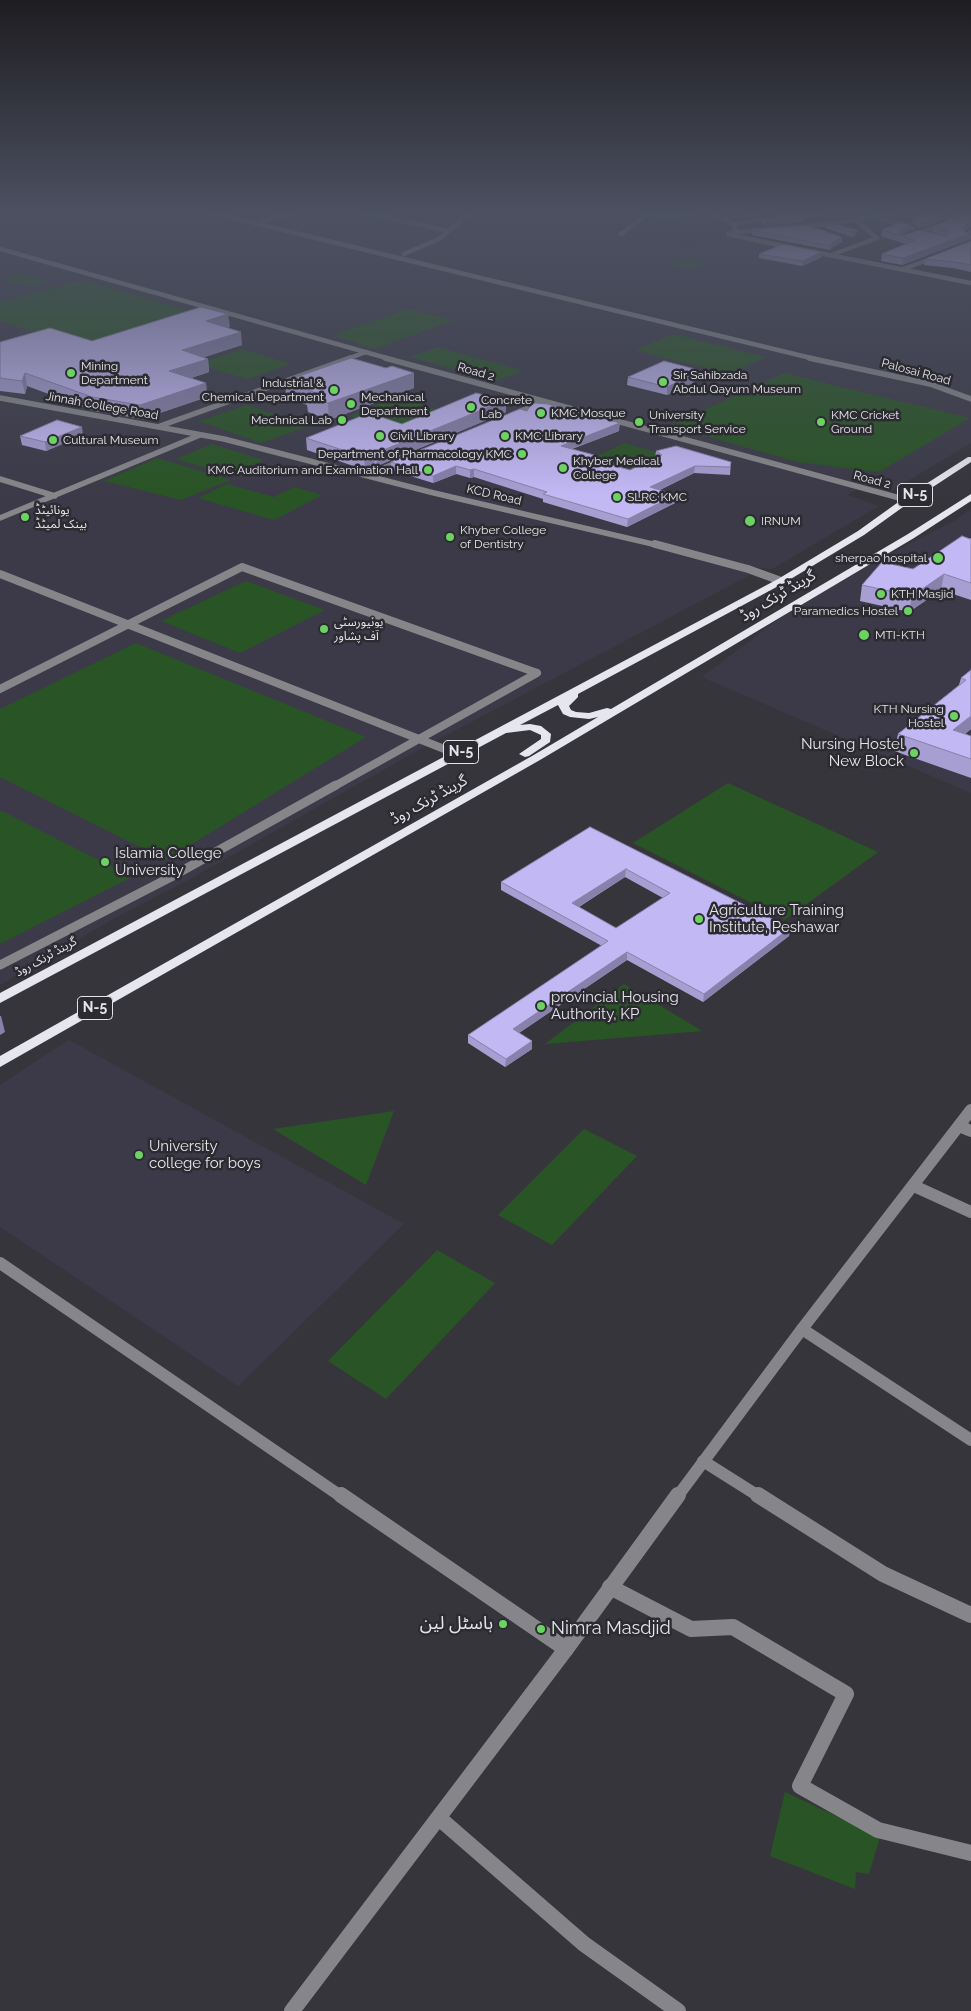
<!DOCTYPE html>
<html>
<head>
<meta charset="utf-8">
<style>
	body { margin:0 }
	canvas { display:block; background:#36353c }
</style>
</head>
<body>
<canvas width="971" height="2011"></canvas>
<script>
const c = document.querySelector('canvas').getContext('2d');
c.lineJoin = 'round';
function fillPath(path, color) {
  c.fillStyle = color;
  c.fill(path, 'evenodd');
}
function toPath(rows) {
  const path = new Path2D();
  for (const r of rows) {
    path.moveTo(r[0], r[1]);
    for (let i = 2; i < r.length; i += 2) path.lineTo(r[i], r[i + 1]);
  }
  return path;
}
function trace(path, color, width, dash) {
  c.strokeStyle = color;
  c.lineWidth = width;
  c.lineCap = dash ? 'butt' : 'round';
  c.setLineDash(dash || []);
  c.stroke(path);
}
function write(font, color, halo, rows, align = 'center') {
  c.font = font + ' Raleway,"Noto Sans Arabic",sans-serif';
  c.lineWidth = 5;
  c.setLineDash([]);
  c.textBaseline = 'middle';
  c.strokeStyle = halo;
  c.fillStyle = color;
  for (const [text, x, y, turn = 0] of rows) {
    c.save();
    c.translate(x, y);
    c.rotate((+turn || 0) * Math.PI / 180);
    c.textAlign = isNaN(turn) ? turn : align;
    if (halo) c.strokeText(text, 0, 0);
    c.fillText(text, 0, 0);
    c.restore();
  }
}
fillPath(toPath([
	[0,213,521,213,690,248,721,237,733,236,971,285,971,443,884,495,860,488,848,495,879,506,772,569,754,567,748,569,744,572,750,575,431,743,188,880,113,919,0,985],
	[971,509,971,793,702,677,812,594,956,520],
	[69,1040,404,1224,238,1386,0,1227,0,1085]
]), '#3c3a48');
fillPath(toPath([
	[675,258,708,262,693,269,665,263],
	[18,274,47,281,31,286,1,279],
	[82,280,199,314,85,348,0,321,0,302],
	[407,309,454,320,374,349,333,335],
	[673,334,766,357,729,374,635,350],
	[438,347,523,371,495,381,410,357],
	[241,349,291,364,247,379,197,364],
	[784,373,970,418,879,472,797,462,670,426],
	[396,397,440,410,392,429,349,416],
	[247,405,265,411,309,426,261,443,199,421],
	[624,443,667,455,641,472,593,458],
	[212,444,264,460,228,475,176,459],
	[157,458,231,480,181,500,104,481],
	[227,484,274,497,294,487,322,495,274,520,198,498],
	[246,581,325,610,240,653,161,621],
	[136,643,366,737,166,860,0,777,0,709],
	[728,783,878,852,785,920,633,843],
	[2,811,132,877,0,944,0,812],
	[624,984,702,1031,545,1044],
	[394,1111,366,1185,273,1129],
	[584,1129,637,1156,552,1245,498,1215],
	[437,1250,495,1283,386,1399,328,1361],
	[785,1792,880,1837,869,1874,856,1872,855,1889,770,1856]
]), '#295425');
trace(toPath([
	[367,213,448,231],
	[715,213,733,224,736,232,728,234,792,248],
	[925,213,954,220],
	[878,218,913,228],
	[263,221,291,213],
	[733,224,786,215,813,213],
	[736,232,828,224,896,213],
	[621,234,647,214,663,216,698,213],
	[912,235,946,223],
	[809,251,971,283],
	[404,254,439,239,469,213],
	[831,255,877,238,857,221],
	[903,269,936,257],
	[347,359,366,352]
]), '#86868a', 4.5);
trace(toPath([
	[0,398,224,439,434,493,661,546],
	[511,415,543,402],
	[160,426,350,358],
	[367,475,403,460],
	[0,479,55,496],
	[0,518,200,435]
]), '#86868a', 5.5);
trace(toPath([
	[655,544,748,569,781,581],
	[0,574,457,754],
	[0,689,242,567,537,673],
	[333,787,537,673]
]), '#86868a', 8);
trace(toPath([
	[0,965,171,877,336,785]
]), '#86868a', 9);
trace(toPath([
	[959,1126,971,1131],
	[914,1186,971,1212],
	[0,1263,342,1497],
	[802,1329,971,1440],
	[703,1461,760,1497]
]), '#86868a', 12);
trace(toPath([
	[341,1495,566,1649],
	[758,1495,883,1574,971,1615],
	[610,1587,691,1629,733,1627,846,1694,800,1786,878,1830,971,1853],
	[439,1818,584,1944,678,2011]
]), '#86868a', 16);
trace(toPath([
	[213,213,815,359],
	[0,249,390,359]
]), '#86868a', 4.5);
trace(toPath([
	[385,358,907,500],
	[809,358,930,384,971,399]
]), '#86868a', 5.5);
trace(toPath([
	[677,1497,802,1329,971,1110]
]), '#86868a', 12);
trace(toPath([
	[292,2011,566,1649,678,1495]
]), '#86868a', 16);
fillPath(toPath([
	[968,457,971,457,971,462,910,502,864,535,784,583,578,694,578,697,569,706,571,710,576,712,589,713,607,708,611,709,908,534,971,494,971,501,914,538,540,760,0,1067,0,1056,532,756,598,717,589,719,570,717,563,714,558,705,520,725,530,724,541,726,551,734,550,742,529,756,525,757,519,754,541,739,541,735,530,730,506,733,0,1003,0,993,778,579,858,531,904,498,968,457]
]), '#e6e6ee');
fillPath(toPath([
	[736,213,773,213,746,218],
	[943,213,971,213,971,227,965,231,967,233,971,229,971,240,970,239,902,265,881,261,882,254,906,244,881,236,882,230,910,225,909,231,901,235,902,236,947,236,932,232,933,226,956,218,955,216],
	[940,216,940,221,917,229,916,225,912,223,912,219],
	[761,219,804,220,804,222,766,225,761,223],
	[826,224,857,230,856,235,852,237,825,228],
	[752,230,842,237,842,242,831,248,830,250,752,235],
	[971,241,971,272,953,268,924,265,925,259],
	[759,254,822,257,802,266,759,258],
	[230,327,226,328,242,345,203,357,208,359,209,372,191,378,206,383,207,397,142,419,95,411,27,386,25,394,0,391,0,342,92,341],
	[695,369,695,382,667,395,627,385,628,377],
	[285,381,414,388,329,420,308,412,307,405,286,397],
	[506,400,506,412,377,466,374,465,365,470,307,450,306,438,402,424],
	[527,411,619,431,572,449,594,455,594,460,630,470,655,458,656,451,731,462,730,475,694,473,660,490,675,495,675,503,627,527,543,502,543,499,474,477,470,478,456,474,433,483,391,470,391,462],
	[83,435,46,451,22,445,20,436],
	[971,538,971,600,941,590,909,612,860,601,862,585,913,569],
	[971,670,971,729,965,734,971,736,971,778,894,751,898,734,959,685,961,678],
	[590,827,790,928,789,936,703,1002,627,960,519,1033,532,1041,532,1049,505,1067,468,1043,468,1035,602,946,501,890,501,882],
	[625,877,663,898,616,928,579,907]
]), '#a79ed2');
fillPath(toPath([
	[747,213,773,213,746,218],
	[813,213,830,213,804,220,804,222,766,225,766,221,800,216],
	[940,216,940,221,917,229,918,224],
	[971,221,971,227,963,232,965,226],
	[910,225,909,231,899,236,900,230],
	[857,230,856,235,852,237,853,232],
	[971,233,970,239,902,265,903,258],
	[842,237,842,242,831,248,830,244],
	[822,252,822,257,802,266,803,261],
	[228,314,230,327,207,334,206,321],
	[241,332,242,345,184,364,182,350],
	[208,359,209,372,171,385,169,371],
	[695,369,694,375,696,374,695,382,667,395,667,387,688,372],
	[25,373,27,386,25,394,22,381],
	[414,373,414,388,329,420,328,403],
	[206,383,207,397,142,419,140,405],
	[506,400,506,412,377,466,376,453],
	[620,423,619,431,561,453,561,446],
	[82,427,83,435,46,451,45,442],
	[374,452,374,465,365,470,364,457],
	[594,455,594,463,588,459],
	[456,466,456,474,433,483,433,476],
	[695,466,694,473,649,495,650,487],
	[474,469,474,477,470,478,470,470],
	[675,495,675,503,627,527,628,519],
	[944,574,941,590,909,612,912,596],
	[971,716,971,729,949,748,953,730],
	[626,869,625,877,572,911,572,903],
	[790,928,789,936,703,1002,704,994],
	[627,952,627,960,513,1037,513,1029],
	[0,1016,1,1016,5,1032,0,1035],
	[532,1041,532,1049,505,1067,506,1059]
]), '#8881ab');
const building = toPath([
	[809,213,813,213,800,216,804,218,766,221,761,219,809,213],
	[925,213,928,213,940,216,918,224,916,220,912,219,925,213],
	[959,213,971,213,971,221,965,226,963,230,967,233,971,229,971,233,903,258,882,254,915,240,882,230,900,222,910,225,900,230,899,233,902,236,919,230,947,236,949,233,948,230,933,226,957,217,959,213],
	[829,223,857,230,853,232,826,224,829,223],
	[807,225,842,237,830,244,831,246,752,230,807,225],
	[971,241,971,265,955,262,925,259,971,241],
	[783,244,822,252,803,261,759,254,783,244],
	[201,307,228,314,206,321,241,332,182,350,208,359,169,371,206,383,140,405,92,397,25,373,22,381,0,378,0,342,50,328,92,341,201,307],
	[351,358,386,368,392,366,414,373,328,403,306,396,316,393,285,381,351,358],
	[664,361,695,369,688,372,696,374,667,387,628,377,664,361],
	[476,393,506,400,376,453,374,452,364,457,306,438,369,413,402,424,476,393],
	[535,403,548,404,563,409,566,408,620,423,561,446,594,455,588,459,630,470,662,455,656,451,676,446,731,462,730,467,695,466,650,487,675,495,628,519,543,494,547,492,474,469,470,470,456,466,433,476,391,462,520,409,527,411,531,405,535,403],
	[57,420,82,427,45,442,20,436,57,420],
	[962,536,970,539,971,538,971,583,944,574,912,596,862,585,882,562,913,569,962,536],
	[971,670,971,716,953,730,971,736,971,759,898,734,966,680,961,678,971,670],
	[590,827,790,928,704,994,627,952,513,1029,532,1041,506,1059,468,1035,608,941,501,882,590,827],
	[626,869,670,893,616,928,572,903,626,869]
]);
fillPath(building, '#c2b8f4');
trace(building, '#8881ab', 1);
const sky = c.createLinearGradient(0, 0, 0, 495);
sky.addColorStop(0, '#1e1d21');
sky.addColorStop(0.43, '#4c5161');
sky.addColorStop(1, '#4c516100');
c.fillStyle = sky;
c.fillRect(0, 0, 971, 495);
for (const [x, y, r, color] of [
	[71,373,5,"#6cd362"],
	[663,382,5,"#6cd362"],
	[334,390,5,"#6cd362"],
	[351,404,5,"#6cd362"],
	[471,407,5,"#6cd362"],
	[541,413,5,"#6cd362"],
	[342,420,5,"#6cd362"],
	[639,422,5,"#6cd362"],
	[821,422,5,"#6cd362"],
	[380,436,5,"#6cd362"],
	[505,436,5,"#6cd362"],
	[53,440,5,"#6cd362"],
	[522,454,5,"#6cd362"],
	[563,468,5,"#6cd362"],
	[428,470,5,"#6cd362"],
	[617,497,5,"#6cd362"],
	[25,517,5,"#6cd362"],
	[750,521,6,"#6cd362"],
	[450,537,5,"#6cd362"],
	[938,558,6,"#6cd362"],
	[881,594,5,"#6cd362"],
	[908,611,5,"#6cd362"],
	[324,629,5,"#6cd362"],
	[864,635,6,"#6cd362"],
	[954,716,5,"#6cd362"],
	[914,753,5,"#6cd362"],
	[105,862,5,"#6cd362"],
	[699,919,5,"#6cd362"],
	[541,1006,5,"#6cd362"],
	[139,1155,5,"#6cd362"],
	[503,1624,5,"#6cd362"],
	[541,1629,5,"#6cd362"]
]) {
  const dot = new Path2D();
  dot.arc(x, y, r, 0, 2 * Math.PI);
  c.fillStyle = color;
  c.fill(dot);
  trace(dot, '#2c2b32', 2);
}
write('12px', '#e5e4e9', '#2c2b32', [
	["Mining",81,366],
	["Department",81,380],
	["Sir Sahibzada",673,375],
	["Abdul Qayum Museum",673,389],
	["Industrial &",324,383,"right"],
	["Chemical Department",324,397,"right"],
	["Mechanical",361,397],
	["Department",361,411],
	["Concrete",481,400],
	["Lab",481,414],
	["KMC Mosque",551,413],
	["University",649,415],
	["Transport Service",649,429],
	["KMC Cricket",831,415],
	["Ground",831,429],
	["Mechnical Lab",332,420,"right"],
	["Civil Library",390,436],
	["KMC Library",515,436],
	["Cultural Museum",63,440],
	["Department of Pharmacology KMC",512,454,"right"],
	["Khyber Medical",573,461],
	["College",573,475],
	["KMC Auditorium and Examination Hall",418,470,"right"],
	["SLRC KMC",627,497],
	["یونائیٹڈ",35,510],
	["بینک لمیٹڈ",35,524],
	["IRNUM",761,521],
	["Khyber College",460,530],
	["of Dentistry",460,544],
	["sherpao hospital",927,558,"right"],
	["KTH Masjid",891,594],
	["Paramedics Hostel",898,611,"right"],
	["یونیورسٹی",334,622],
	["آف پشاور",334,636],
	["MTI-KTH",875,635],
	["KTH Nursing",944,709,"right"],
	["Hostel",944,723,"right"]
], 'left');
write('12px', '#e5e4e9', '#2c2b32', [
	["Road 2",476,372,16],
	["Palosai Road",916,372,15],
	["Jinnah College Road",102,406,10],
	["Road 2",872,480,15],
	["KCD Road",494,495,13],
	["گرینڈ ٹرنک روڈ",46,957,-29]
]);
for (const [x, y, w] of [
	[915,495,35],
	[461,752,35],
	[95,1008,35]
]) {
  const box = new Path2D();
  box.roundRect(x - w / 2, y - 11.5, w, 23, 4);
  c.fillStyle = '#2c2b32';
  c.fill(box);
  trace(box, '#e5e4e9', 1);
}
write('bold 14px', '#e5e4e9', null, [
	["N-5",915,495],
	["N-5",461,752],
	["N-5",95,1008]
]);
write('15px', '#e5e4e9', '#2c2b32', [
	["گرینڈ ٹرنک روڈ",778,596,-31],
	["گرینڈ ٹرنک روڈ",429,800,-29]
]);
write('15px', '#e5e4e9', '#2c2b32', [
	["Nursing Hostel",904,744,"right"],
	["New Block",904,761,"right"],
	["Islamia College",115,853],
	["University",115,870],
	["Agriculture Training",709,910],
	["Institute, Peshawar",709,927],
	["provincial Housing",551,997],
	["Authority, KP",551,1014],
	["University",149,1146],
	["college for boys",149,1163]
], 'left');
write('18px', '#e5e4e9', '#2c2b32', [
	["ہاسٹل لین",493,1624],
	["Nimra Masdjid",551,1629,"left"]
], 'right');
</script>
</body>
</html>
